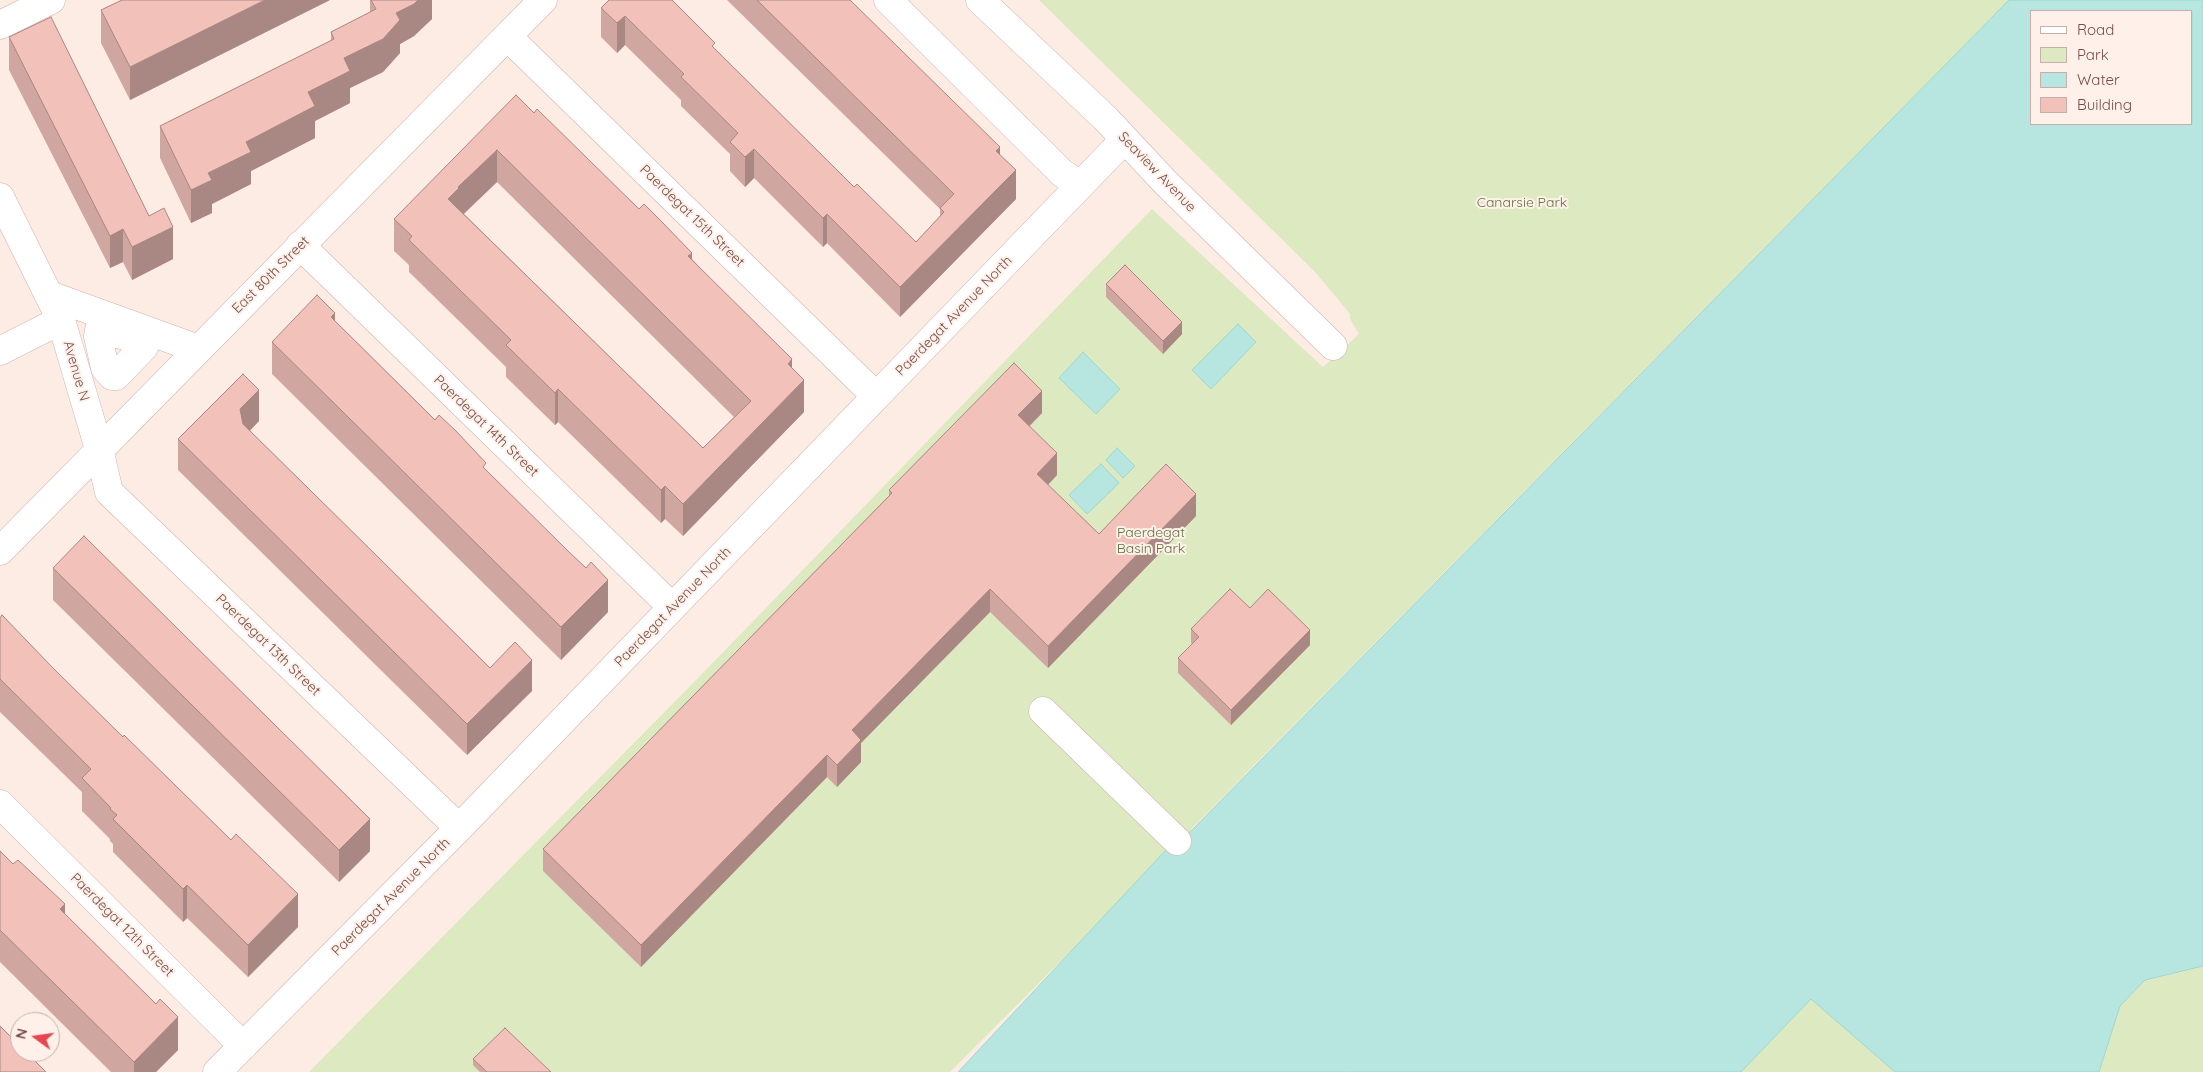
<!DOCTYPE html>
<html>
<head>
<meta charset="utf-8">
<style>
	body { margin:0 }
	#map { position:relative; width:2203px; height:1072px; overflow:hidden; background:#fdece3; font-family:Quicksand,sans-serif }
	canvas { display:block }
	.legend { position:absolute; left:2030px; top:10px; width:162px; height:115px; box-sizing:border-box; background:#fff1ea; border:1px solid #c8afaa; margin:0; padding:6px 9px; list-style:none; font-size:15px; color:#754d49 }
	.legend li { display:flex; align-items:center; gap:10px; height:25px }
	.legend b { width:25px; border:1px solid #c8afaa }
	.north { position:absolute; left:10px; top:1012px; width:50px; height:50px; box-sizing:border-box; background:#fff1ea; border:1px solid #c8afaa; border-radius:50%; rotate:284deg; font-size:14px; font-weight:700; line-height:20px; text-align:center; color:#754d49 }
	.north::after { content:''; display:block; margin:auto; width:18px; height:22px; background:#e8464e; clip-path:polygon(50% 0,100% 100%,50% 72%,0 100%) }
</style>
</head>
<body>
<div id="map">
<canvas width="2203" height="1072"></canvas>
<ul class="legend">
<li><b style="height:6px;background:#fff"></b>Road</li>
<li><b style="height:14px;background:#ddeac1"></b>Park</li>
<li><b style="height:14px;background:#b7e6e0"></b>Water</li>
<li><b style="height:14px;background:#f2c1ba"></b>Building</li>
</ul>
<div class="north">N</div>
</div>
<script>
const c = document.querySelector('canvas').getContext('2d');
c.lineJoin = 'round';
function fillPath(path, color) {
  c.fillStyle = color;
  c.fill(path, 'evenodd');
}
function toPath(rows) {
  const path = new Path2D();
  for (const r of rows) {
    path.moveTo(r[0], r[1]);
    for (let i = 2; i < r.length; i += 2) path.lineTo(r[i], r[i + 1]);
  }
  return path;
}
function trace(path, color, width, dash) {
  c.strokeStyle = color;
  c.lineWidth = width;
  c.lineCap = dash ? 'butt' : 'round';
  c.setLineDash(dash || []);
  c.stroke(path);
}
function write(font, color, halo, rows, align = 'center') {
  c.font = font + ' Quicksand,sans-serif';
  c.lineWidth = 4;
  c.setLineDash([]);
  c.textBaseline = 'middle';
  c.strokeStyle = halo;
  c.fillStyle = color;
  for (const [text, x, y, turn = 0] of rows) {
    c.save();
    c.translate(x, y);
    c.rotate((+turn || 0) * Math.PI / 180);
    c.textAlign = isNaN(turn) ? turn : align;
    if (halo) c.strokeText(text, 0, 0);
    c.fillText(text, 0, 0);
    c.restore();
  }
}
fillPath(toPath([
	[1039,0,2009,0,1068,954,950,1072,309,1072,701,675,1152,209,1323,367,1359,334,1350,319,1350,314,1316,273],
	[2203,966,2203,1072,2099,1072,2120,1006,2145,980],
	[1811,999,1912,1072,1741,1072]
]), '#ddeac1');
const water = toPath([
	[2009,0,2203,0,2203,966,2145,980,2120,1006,2099,1072,1895,1072,1811,999,1741,1072,958,1072,1165,851,1192,830,2009,0],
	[2032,11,2192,11,2192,124,2032,124,2032,11],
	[1238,324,1256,342,1211,389,1192,370,1238,324],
	[1083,352,1120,389,1096,414,1059,378,1083,352],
	[1117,448,1135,466,1123,478,1106,460,1117,448],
	[1101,464,1119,483,1087,514,1069,495,1101,464]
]);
fillPath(water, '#b7e6e0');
trace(water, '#9dd8d1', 1);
const minor = toPath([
	[888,0,1062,173,1080,185],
	[980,0,1106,119,1166,183,1333,346],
	[0,25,51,0],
	[508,37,876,396],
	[0,197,61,320,99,449,109,492,459,828],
	[300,245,672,607],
	[49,295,198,349],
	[102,329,142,341,144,343,144,347,116,376,112,376,105,368,98,336,99,330,102,329],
	[0,351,61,320],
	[0,551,543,0],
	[1043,711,1177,841],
	[0,804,243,1046],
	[217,1072,459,828,1125,139]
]);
trace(minor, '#d0b3ad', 29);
trace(minor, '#fff', 28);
fillPath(toPath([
	[330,0,130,100,101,43,101,10],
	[370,0,432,0,432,19,414,36,400,44,400,53,383,72,350,88,350,103,315,121,315,138,251,171,251,184,212,204,212,213,191,223,160,158,160,126,331,41,331,32,370,12],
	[609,0,715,49,854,187,916,242,940,216,940,209,727,0,850,0,1000,154,1016,199,900,317,827,243,823,247,754,178,745,187,730,171,730,154,681,106,681,100,625,45,617,53,601,37,601,8],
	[9,37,149,216,173,259,132,280,123,262,110,268,9,70],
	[534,113,639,209,692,259,792,368,804,412,683,536,665,519,661,523,558,422,555,425,506,377,506,367,409,272,409,265,394,251,394,219],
	[497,182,734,417,703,448,464,214],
	[1106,284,1182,334,1163,354,1106,297],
	[335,321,486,470,608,612,561,660,272,374,272,342],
	[1042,413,1030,426,1057,475,1048,485,1099,534,1196,516,1048,668,990,612,861,743,861,762,837,787,827,777,641,967,543,871,543,849,889,496,889,490],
	[259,421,250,431,490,668,532,691,467,755,178,470,178,439],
	[53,568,370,851,339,882,53,600],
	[1250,608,1310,645,1231,725,1178,673,1178,658,1192,644,1191,643,1191,629],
	[0,618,298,927,248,977,187,918,183,922,113,852,113,844,110,841,110,839,82,811,82,792,0,712],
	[0,851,65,914,178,1050,156,1072,111,1072,0,962],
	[473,1059,551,1072,480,1072,473,1065]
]), '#d0a6a0');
fillPath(toPath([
	[265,0,330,0,130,100,130,67],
	[418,0,432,0,432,19,414,36,400,44,400,53,383,72,350,88,350,103,315,121,315,138,251,171,251,184,212,204,212,213,191,223,191,190,208,173,246,142,308,92,344,58,396,13],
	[625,16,625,45,617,53,617,23],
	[1000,147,1000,177,996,151],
	[754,149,754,178,745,187,745,157],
	[497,150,497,182,459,218,448,199,458,187],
	[1016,170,1016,199,900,317,900,287],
	[827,214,827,243,823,247,823,218],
	[173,227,173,259,132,280,132,247],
	[123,229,123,262,110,268,110,236],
	[692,253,692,285,688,256],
	[335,313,335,346,331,317],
	[1182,322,1182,334,1163,354,1163,341],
	[792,359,792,391,788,364],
	[804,380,804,412,683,536,683,504],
	[558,389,558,422,555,425,555,393],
	[259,390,259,421,240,440,240,409],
	[1042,391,1042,413,1018,437,1018,415],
	[1057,453,1057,475,1037,496,1037,474],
	[665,486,665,519,661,523,661,490],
	[1196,494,1196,516,1048,668,1048,646],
	[608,580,608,612,561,660,561,627],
	[990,589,990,612,861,743,861,762,837,787,837,765,852,730],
	[1310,630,1310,645,1231,725,1231,710],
	[532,660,532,691,467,755,467,724],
	[827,755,827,777,641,967,641,945],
	[370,819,370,851,339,882,339,850],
	[187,885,187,918,183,922,183,889],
	[298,894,298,927,248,977,248,945],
	[65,904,65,937,60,909],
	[178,1017,178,1050,156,1072,134,1072,134,1062]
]), '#a98782');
const building = toPath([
	[122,0,265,0,130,67,101,10,122,0],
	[371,0,418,0,414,4,396,13,400,20,383,39,344,58,350,71,308,92,315,106,246,142,251,152,208,173,212,180,191,190,160,126,334,39,331,32,376,9,371,0],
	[609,0,672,0,715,43,712,46,841,174,854,187,857,184,916,242,944,212,940,208,954,194,757,0,850,0,1000,147,996,151,1016,170,900,287,827,214,823,218,754,149,745,157,730,142,738,133,681,77,684,74,625,16,617,23,601,8,609,0],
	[51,17,149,216,164,208,173,227,132,247,123,229,110,236,9,37,51,17],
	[516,95,534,113,537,109,639,209,644,204,662,222,692,253,688,256,792,359,788,364,804,380,683,504,665,486,661,490,558,389,555,393,506,345,511,340,409,240,412,236,394,219,516,95],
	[497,150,751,401,703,448,448,199,459,188,458,187,497,150],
	[1125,265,1182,322,1163,341,1106,284,1125,265],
	[317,295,335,313,331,317,435,420,439,415,456,431,486,463,483,467,568,551,586,568,591,562,608,580,561,627,272,342,317,295],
	[1014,363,1042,391,1018,415,1057,453,1037,474,1099,534,1166,464,1196,494,1048,646,990,589,852,730,861,740,837,765,827,755,641,945,543,849,892,493,889,490,1014,363],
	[243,374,259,390,240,409,243,424,377,556,490,668,515,642,532,660,467,724,178,439,243,374],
	[84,536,370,819,339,850,53,568,84,536],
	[1230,589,1250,608,1268,589,1310,630,1231,710,1178,658,1199,637,1191,629,1230,589],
	[2,615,53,668,123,737,124,735,231,840,236,834,298,894,248,945,187,885,183,889,113,819,117,815,110,809,111,808,82,778,91,769,0,679,0,618,2,615],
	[0,851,13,864,18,860,48,888,65,904,60,909,156,1004,160,999,178,1017,134,1062,0,930,0,851],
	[0,1026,20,1046,20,1052,26,1052,46,1072,0,1072,0,1026],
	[505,1028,551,1072,487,1072,473,1059,505,1028]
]);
fillPath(building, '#f2c1ba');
trace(building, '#a98782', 1);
write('14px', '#754d49', '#fff1ea', [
	["Seaview Avenue",1157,172,46],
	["Paerdegat 15th Street",692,216,44],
	["East 80th Street",271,275,-45],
	["Paerdegat Avenue North",954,316,-46],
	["Avenue N",76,371,74],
	["Paerdegat 14th Street",486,426,44],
	["Paerdegat Avenue North",673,607,-46],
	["Paerdegat 13th Street",268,645,44],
	["Paerdegat Avenue North",391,897,-45],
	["Paerdegat 12th Street",122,925,45]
]);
write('14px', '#5d753e', '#fff1ea', [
	["Canarsie Park",1522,203],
	["Paerdegat",1151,533],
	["Basin Park",1151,549]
]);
</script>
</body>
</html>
